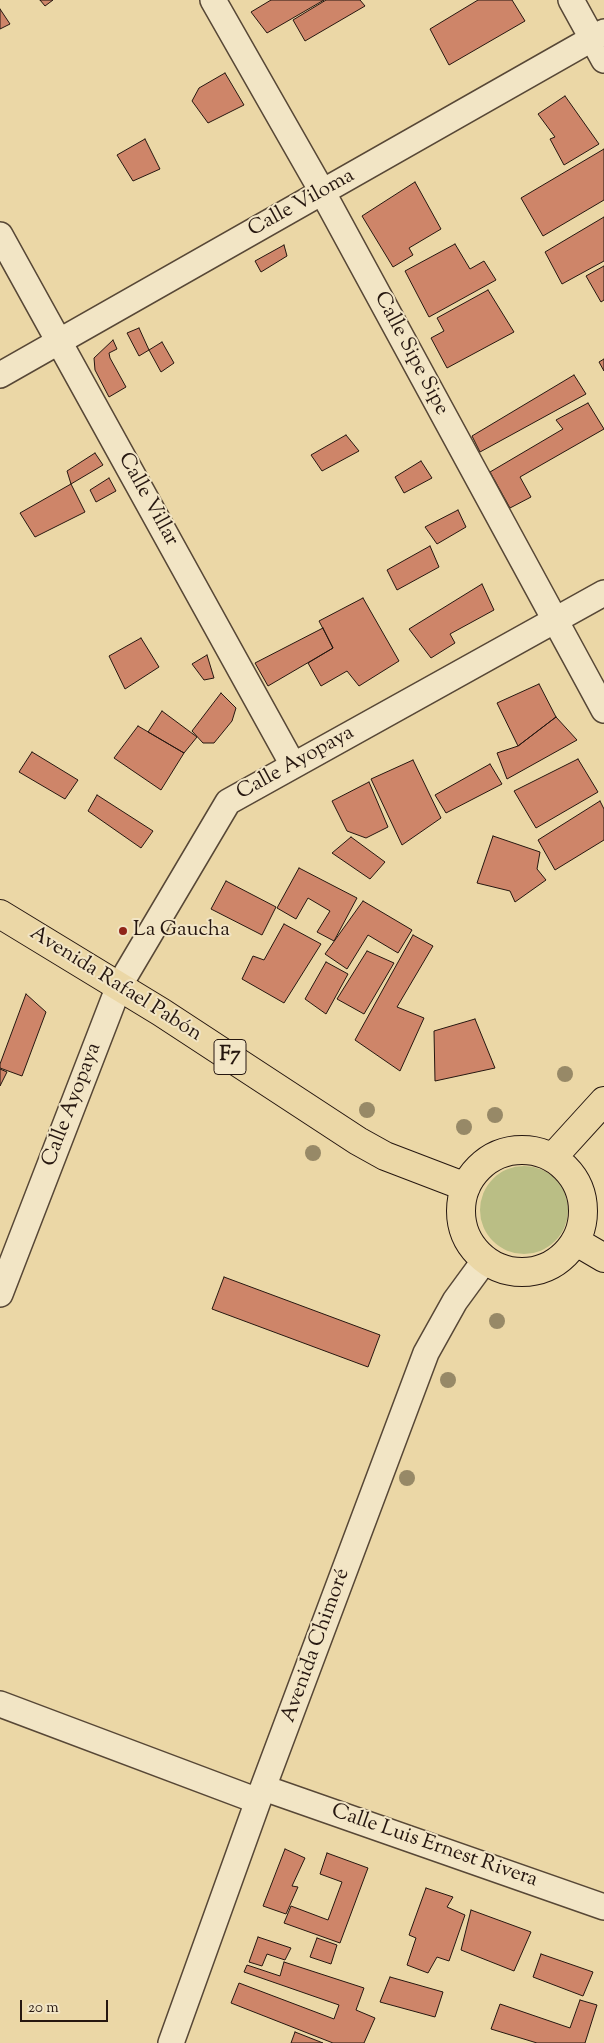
<!DOCTYPE html>
<html>
<head>
<meta charset="utf-8">
<style>
	body { margin:0 }
	#map { position:relative; width:604px; height:2043px; overflow:hidden; background:#ebd7a6; font-family:"Sorts Mill Goudy",serif }
	canvas { display:block }
	.scale { position:absolute; left:20px; top:2000px; width:88px; height:22px; box-sizing:border-box; border:2px solid #261710; border-top:0; padding-left:6px; font-size:15px; line-height:18px; white-space:nowrap; color:#261710; -webkit-text-stroke:4px #f2e5c5; paint-order:stroke }
</style>
</head>
<body>
<div id="map">
<canvas width="604" height="2043"></canvas>
<div class="scale">20 m</div>
</div>
<script>
const c = document.querySelector('canvas').getContext('2d');
c.lineJoin = 'round';
function fillPath(path, color) {
  c.fillStyle = color;
  c.fill(path, 'evenodd');
}
function toPath(rows) {
  const path = new Path2D();
  for (const r of rows) {
    if (r.length === 3) {
      path.moveTo(r[0] + r[2], r[1]);
      path.arc(r[0], r[1], r[2], 0, 2 * Math.PI);
      continue;
    }
    path.moveTo(r[0], r[1]);
    for (let i = 2; i < r.length; i += 2) path.lineTo(r[i], r[i + 1]);
  }
  return path;
}
function trace(path, color, width, dash) {
  c.strokeStyle = color;
  c.lineWidth = width;
  c.lineCap = dash ? 'butt' : 'round';
  c.setLineDash(dash || []);
  c.stroke(path);
}
function write(font, color, halo, rows, align = 'center') {
  c.font = font + ' "Sorts Mill Goudy",serif';
  c.lineWidth = 4;
  c.setLineDash([]);
  c.textBaseline = 'middle';
  c.strokeStyle = halo;
  c.fillStyle = color;
  for (const [text, x, y, turn = 0] of rows) {
    c.save();
    c.translate(x, y);
    c.rotate((+turn || 0) * Math.PI / 180);
    c.textAlign = isNaN(turn) ? turn : align;
    if (halo) c.strokeText(text, 0, 0);
    c.fillText(text, 0, 0);
    c.restore();
  }
}
fillPath(toPath([
	[524,1210,44]
]), '#babe85');
const building = toPath([
	[40,0,53,0,45,6,40,0],
	[271,0,324,0,267,33,251,12,271,0],
	[326,0,360,0,365,6,305,41,293,20,326,0],
	[478,0,512,0,525,21,449,65,430,29,478,0],
	[0,9,10,24,0,29,0,9],
	[225,73,244,105,208,123,192,101,199,88,225,73],
	[565,96,599,144,564,165,550,139,555,137,538,114,565,96],
	[145,139,160,169,133,181,117,155,145,139],
	[604,149,604,200,543,236,521,198,604,149],
	[415,182,441,229,409,248,413,255,393,267,362,216,415,182],
	[604,217,604,261,562,284,545,252,604,217],
	[455,244,470,269,484,261,496,280,429,317,405,271,455,244],
	[284,245,287,256,261,272,255,261,284,245],
	[604,266,604,300,601,302,586,276,604,266],
	[488,290,514,332,447,368,431,338,444,331,437,318,488,290],
	[139,328,149,350,139,356,127,333,139,328],
	[113,340,117,349,109,353,110,358,126,387,109,397,95,370,94,358,113,340],
	[162,342,174,363,161,372,149,350,162,342],
	[604,359,604,371,599,362,604,359],
	[574,375,586,394,480,452,472,436,574,375],
	[588,403,604,429,520,477,531,497,510,508,490,472,563,429,556,420,588,403],
	[346,435,359,451,322,471,311,455,346,435],
	[95,453,103,465,71,484,67,471,95,453],
	[421,461,432,478,404,493,395,477,421,461],
	[109,478,116,491,96,502,90,490,109,478],
	[71,484,85,512,35,537,20,513,71,484],
	[458,510,466,527,437,544,425,527,458,510],
	[430,546,439,567,397,590,387,570,430,546],
	[482,584,494,610,450,634,455,643,431,658,409,629,482,584],
	[363,598,399,661,359,686,347,671,321,686,308,663,333,648,319,621,363,598],
	[323,628,333,648,268,686,255,663,323,628],
	[141,638,159,667,125,689,109,656,141,638],
	[207,655,214,678,204,680,192,664,207,655],
	[539,684,556,717,518,746,497,703,539,684],
	[221,693,236,708,232,721,214,743,203,743,192,731,221,693],
	[162,711,197,737,184,753,148,732,162,711],
	[556,717,577,740,507,779,497,753,518,746,556,717],
	[138,726,184,753,161,790,114,758,138,726],
	[32,752,78,780,65,799,19,772,32,752],
	[578,759,598,792,536,828,514,791,578,759],
	[413,760,441,818,402,845,371,779,413,760],
	[490,764,502,784,446,813,435,795,490,764],
	[369,782,388,827,366,838,347,831,332,801,369,782],
	[97,795,153,831,141,848,88,811,97,795],
	[600,801,604,809,604,840,555,870,538,840,600,801],
	[493,836,540,852,537,869,546,880,515,902,510,891,477,883,493,836],
	[351,837,385,862,370,879,332,853,351,837],
	[299,868,357,898,334,941,317,932,330,911,308,898,296,919,277,908,299,868],
	[226,881,276,907,262,935,211,909,226,881],
	[363,901,412,930,398,953,368,935,347,969,325,954,363,901],
	[284,924,321,944,284,1003,242,979,253,956,264,960,284,924],
	[413,935,433,946,397,1007,424,1018,400,1071,355,1040,413,935],
	[367,951,394,963,364,1014,337,999,367,951],
	[326,962,348,974,326,1014,305,999,326,962],
	[26,994,46,1012,22,1076,0,1068,0,1064,26,994],
	[475,1019,495,1068,435,1081,434,1031,475,1019],
	[0,1069,7,1072,0,1086,0,1069],
	[224,1277,380,1335,368,1367,212,1309,224,1277],
	[285,1849,305,1858,292,1886,298,1887,286,1914,263,1906,285,1849],
	[327,1853,368,1868,340,1943,284,1923,291,1906,328,1920,342,1882,320,1874,327,1853],
	[426,1888,453,1897,447,1907,465,1915,449,1961,437,1957,428,1973,407,1965,416,1938,409,1935,426,1888],
	[471,1910,531,1932,514,1971,461,1950,471,1910],
	[258,1937,291,1948,285,1960,267,1954,262,1966,249,1962,258,1937],
	[317,1938,337,1945,331,1964,310,1957,317,1938],
	[541,1954,593,1972,583,1996,533,1977,541,1954],
	[284,1962,364,1988,356,2010,375,2018,364,2043,333,2043,231,2003,239,1983,334,2019,339,2005,244,1972,247,1965,280,1976,284,1962],
	[390,1977,443,1992,435,2017,380,2002,390,1977],
	[580,2000,597,2005,585,2043,537,2043,491,2029,500,2004,570,2028,580,2000],
	[295,2032,323,2043,291,2043,295,2032]
]);
fillPath(building, '#ce8569');
trace(building, '#261710', 1);
const street = toPath([
	[213,0,323,193,604,710],
	[571,0,604,60],
	[0,235,293,765],
	[0,375,604,32],
	[0,1294,119,986,228,802,604,593],
	[0,1704,258,1801],
	[264,1788,604,1907],
	[171,2043,258,1801,426,1353,455,1301,485,1260]
]);
const highway = toPath([
	[0,914,161,1012,358,1141,385,1156,466,1187],
	[522,1211,61],
	[553,1157,604,1101],
	[575,1241,604,1258]
]);
trace(street, '#574736', 28);
trace(highway, '#261710', 30);
trace(street, '#f2e5c5', 25);
trace(highway, '#ebd7a6', 28);
c.fillStyle = '#978967';
for (const [x, y] of [
	[565,1074],
	[367,1110],
	[495,1115],
	[464,1127],
	[313,1153],
	[497,1321],
	[448,1380],
	[407,1478]
]) {
  c.beginPath();
  c.arc(x, y, 8, 0, 2 * Math.PI);
  c.fill();
}
for (const [x, y, r, color] of [
	[123,931,5,"#8f2418"]
]) {
  const dot = new Path2D();
  dot.arc(x, y, r, 0, 2 * Math.PI);
  c.fillStyle = color;
  c.fill(dot);
  trace(dot, '#f2e5c5', 2);
}
for (const [x, y, w] of [
	[230,1057,32]
]) {
  const box = new Path2D();
  box.roundRect(x - w / 2, y - 17.5, w, 35, 4);
  c.fillStyle = '#f2e5c5';
  c.fill(box);
  trace(box, '#261710', 1);
}
write('bold 20px', '#261710', null, [
	["F7",230,1057]
]);
write('21px', '#261710', '#f2e5c5', [
	["Calle Viloma",302,204,-29],
	["Calle Sipe Sipe",410,354,62],
	["Calle Villar",147,500,61],
	["Calle Ayopaya",296,764,-29],
	["Avenida Rafael Pabón",115,985,32],
	["Calle Ayopaya",73,1105,-69],
	["Avenida Chimoré",317,1646,-70],
	["Calle Luis Ernest Rivera",434,1847,19]
]);
write('21px', '#261710', '#f2e5c5', [
	["La Gaucha",133,931]
], 'left');
</script>
</body>
</html>
